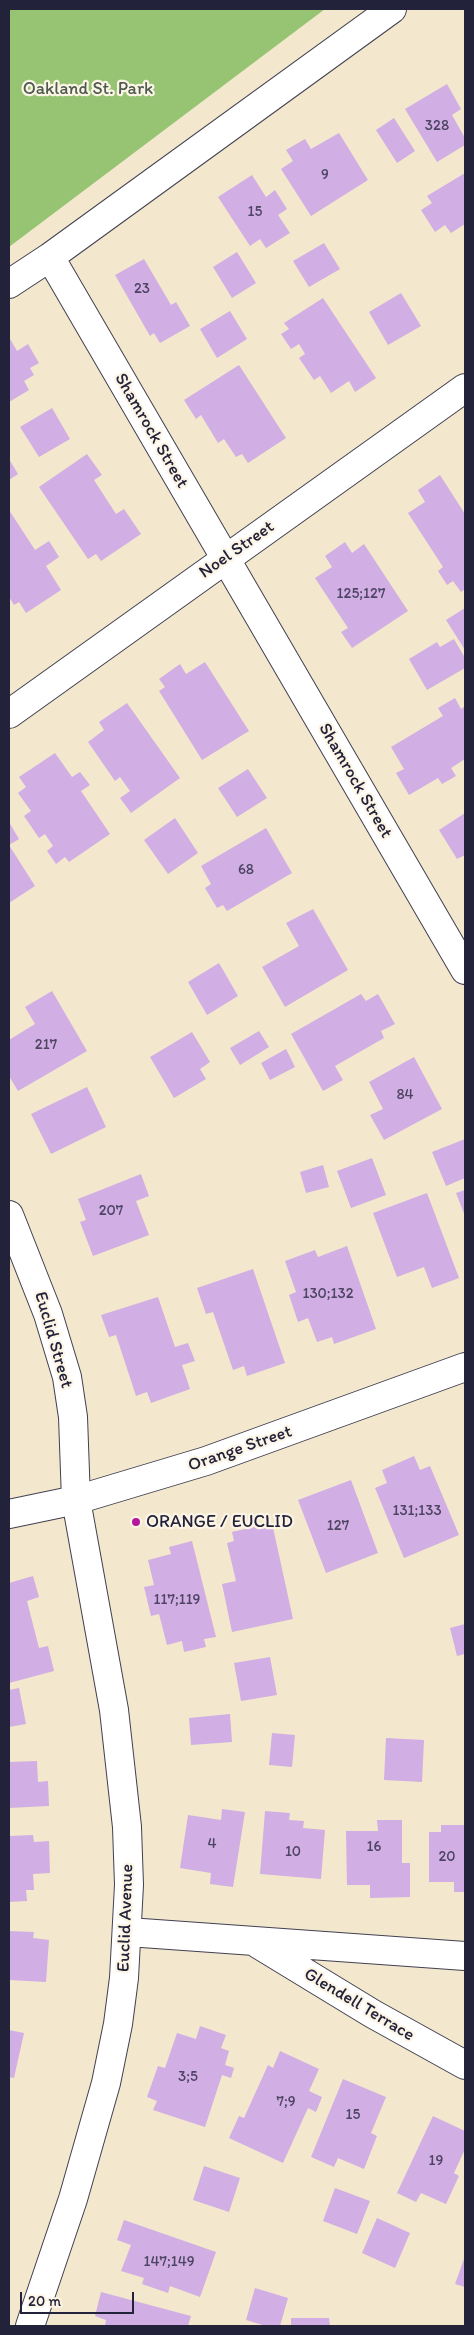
<!DOCTYPE html>
<html>
<head>
<meta charset="utf-8">
<style>
	body { margin:0 }
	#map { position:relative; width:474px; height:2335px; overflow:hidden; background:#f3e8cd; font-family:Itim,sans-serif }
	canvas { display:block }
	.frame { position:absolute; inset:0; border:10px solid #22223b; pointer-events:none }
	.scale { position:absolute; left:20px; top:2292px; width:114px; height:22px; box-sizing:border-box; border:2px solid #22223b; border-top:0; padding-left:6px; font-size:15px; line-height:18px; white-space:nowrap; color:#22223b; -webkit-text-stroke:4px #fcf5e5; paint-order:stroke }
</style>
</head>
<body>
<div id="map">
<canvas width="474" height="2335"></canvas>
<div class="frame"></div>
<div class="scale">20 m</div>
</div>
<script>
const c = document.querySelector('canvas').getContext('2d');
c.lineJoin = 'round';
function fillPath(path, color) {
  c.fillStyle = color;
  c.fill(path, 'evenodd');
}
function toPath(rows) {
  const path = new Path2D();
  for (const r of rows) {
    path.moveTo(r[0], r[1]);
    for (let i = 2; i < r.length; i += 2) path.lineTo(r[i], r[i + 1]);
  }
  return path;
}
function trace(path, color, width, dash) {
  c.strokeStyle = color;
  c.lineWidth = width;
  c.lineCap = dash ? 'butt' : 'round';
  c.setLineDash(dash || []);
  c.stroke(path);
}
function write(font, color, halo, rows, align = 'center') {
  c.font = font + ' Itim,sans-serif';
  c.lineWidth = 4.5;
  c.setLineDash([]);
  c.textBaseline = 'middle';
  c.strokeStyle = halo;
  c.fillStyle = color;
  for (const [text, x, y, turn = 0] of rows) {
    c.save();
    c.translate(x, y);
    c.rotate((+turn || 0) * Math.PI / 180);
    c.textAlign = isNaN(turn) ? turn : align;
    if (halo) c.strokeText(text, 0, 0);
    c.fillText(text, 0, 0);
    c.restore();
  }
}
fillPath(toPath([
	[9,9,325,9,9,247]
]), '#96c473');
fillPath(toPath([
	[447,84,461,109,452,115,465,138,465,145,437,162,405,109],
	[394,118,415,151,397,163,376,130],
	[339,133,368,180,311,216,281,169,293,161,286,150,305,139,311,149],
	[465,173,465,224,451,233,445,225,435,232,421,210,432,203,427,196],
	[252,175,266,197,275,190,287,209,278,215,290,233,266,248,260,239,250,246,218,197],
	[324,243,340,269,309,287,293,261],
	[237,252,256,283,232,298,213,267],
	[144,259,171,305,176,302,190,326,160,343,154,333,150,336,115,275],
	[401,293,421,326,388,345,369,312],
	[323,298,376,378,355,392,349,381,331,393,320,376,314,380,299,358,305,354,299,344,291,349,281,334,289,329,284,323],
	[230,311,247,339,217,358,200,329],
	[9,337,17,351,28,344,39,363,30,368,34,375,24,381,29,390,9,402],
	[239,365,286,438,248,463,242,454,236,457,224,439,218,443,201,415,196,419,184,400],
	[52,408,70,439,39,457,20,427],
	[87,454,102,475,94,480,116,514,124,509,141,534,101,561,96,554,88,559,39,487],
	[9,459,18,474,9,480],
	[440,475,465,514,465,589,461,592,453,581,447,585,438,571,443,567,408,513,425,502,418,490],
	[9,510,35,550,49,541,59,557,46,566,61,590,26,613,19,602,14,605,9,597],
	[345,542,352,553,364,544,408,611,352,648,341,632,348,628,315,578,332,567,325,556],
	[465,608,465,650,446,620],
	[454,639,465,658,465,668,427,690,409,659,437,642,440,647],
	[205,662,249,731,202,760,159,691,165,687,159,679,180,664,186,674],
	[455,698,461,709,465,706,465,759,451,768,456,776,442,784,438,778,409,795,396,773,404,769,391,747,443,716,438,708],
	[127,703,180,778,131,813,120,798,130,791,120,777,115,781,88,742,104,730,99,722],
	[55,753,72,777,80,772,90,785,81,791,110,834,69,862,65,857,56,864,47,851,53,846,45,834,39,838,24,816,31,811,18,793,26,787,19,777],
	[248,769,267,798,237,817,218,788],
	[465,813,465,855,457,859,439,830],
	[175,818,198,853,168,874,144,840],
	[9,822,19,839,9,845,35,886,9,903],
	[266,828,292,873,227,911,223,905,217,908,205,888,211,884,201,866],
	[313,909,348,970,285,1007,262,967,299,946,286,923],
	[219,963,238,996,207,1015,188,982],
	[52,991,87,1051,18,1091,9,1076,9,1040,35,1024,25,1007],
	[361,994,366,1001,378,994,395,1024,381,1031,384,1038,335,1066,343,1080,323,1091,291,1034],
	[259,1031,269,1047,240,1065,230,1048],
	[192,1032,210,1062,200,1069,206,1079,174,1098,150,1057],
	[286,1049,295,1067,270,1080,261,1063],
	[414,1057,442,1109,384,1140,370,1115,383,1109,369,1082],
	[87,1087,106,1127,51,1154,31,1114],
	[465,1139,465,1178,446,1186,432,1152],
	[372,1158,386,1195,351,1208,337,1171],
	[323,1165,329,1187,306,1193,300,1172],
	[141,1174,149,1196,136,1201,149,1235,93,1256,80,1222,86,1220,78,1199],
	[465,1190,465,1216,456,1193],
	[427,1193,459,1278,432,1288,424,1267,397,1277,373,1213],
	[347,1246,376,1329,334,1344,332,1337,317,1342,308,1318,298,1322,289,1295,296,1292,285,1261,315,1250,318,1257],
	[253,1269,285,1363,247,1376,244,1366,233,1370,213,1312,206,1314,197,1288],
	[158,1297,175,1347,188,1343,195,1361,182,1365,190,1389,151,1403,147,1392,136,1396,116,1335,109,1337,101,1315],
	[414,1456,420,1470,430,1466,459,1535,404,1558,375,1488,387,1483,382,1470],
	[351,1480,378,1553,326,1573,298,1500],
	[272,1523,293,1619,232,1632,222,1584,236,1581,227,1543,234,1541,232,1532],
	[192,1541,216,1637,204,1639,206,1647,184,1652,182,1641,167,1645,159,1614,151,1616,144,1587,154,1585,148,1560,171,1554,169,1547],
	[33,1576,39,1597,27,1601,39,1648,48,1646,54,1671,9,1683,9,1583],
	[465,1624,465,1654,457,1656,450,1628],
	[270,1657,277,1695,241,1701,234,1663],
	[19,1688,26,1724,9,1727,9,1690],
	[230,1714,232,1742,191,1745,189,1718],
	[272,1733,295,1735,292,1767,269,1765],
	[386,1738,424,1740,422,1782,384,1780],
	[37,1761,38,1782,48,1781,49,1806,9,1808,9,1762],
	[222,1809,245,1812,233,1887,210,1884,211,1873,180,1868,188,1815,221,1820],
	[265,1811,290,1813,289,1820,304,1821,303,1828,325,1830,321,1879,260,1874],
	[377,1820,402,1820,402,1863,410,1863,410,1897,370,1898,370,1885,347,1885,346,1831,378,1831],
	[441,1825,465,1825,465,1892,454,1892,454,1882,429,1882,429,1832,441,1832],
	[33,1835,34,1842,49,1841,50,1873,33,1874,34,1890,26,1890,27,1901,9,1902,9,1836],
	[9,1931,34,1932,33,1938,49,1940,46,1982,9,1980],
	[200,2026,226,2035,221,2048,229,2051,225,2065,234,2068,231,2078,222,2075,205,2127,153,2110,157,2101,147,2097,158,2066,165,2068,177,2033,196,2039],
	[9,2030,24,2033,14,2078,9,2077],
	[280,2051,319,2069,309,2091,322,2097,316,2112,308,2108,283,2163,229,2138,239,2116,244,2118,268,2065,273,2068],
	[343,2079,386,2097,371,2133,377,2136,364,2169,338,2158,334,2167,311,2157],
	[433,2116,465,2131,465,2149,454,2173,459,2176,446,2204,421,2193,416,2202,397,2193],
	[204,2166,240,2178,229,2212,193,2200],
	[335,2188,370,2201,357,2234,323,2221],
	[377,2218,410,2233,395,2268,362,2253],
	[124,2220,216,2252,200,2297,170,2286,168,2293,142,2284,144,2278,121,2271,131,2245,117,2240],
	[465,2256,465,2287,455,2284],
	[255,2288,288,2298,280,2326,266,2326,246,2320],
	[101,2292,191,2316,188,2326,105,2326,106,2320,95,2316],
	[291,2318,329,2318,330,2326,291,2326]
]), '#d1aee3');
const minor = toPath([
	[392,9,50,257,465,970],
	[9,284,50,257],
	[9,714,465,388],
	[9,1215,48,1314,67,1377,73,1417,76,1500,114,1710,127,1827,129,1885,124,1978,118,2024,106,2083,73,2199,30,2326],
	[128,1932,465,1956],
	[258,1944,373,2014,465,2065]
]);
const tertiary = toPath([
	[9,1514,76,1500,206,1461,465,1367]
]);
trace(minor, '#414051', 30);
trace(tertiary, '#414051', 30);
trace(minor, '#fff', 28);
trace(tertiary, '#fff', 28);
for (const [x, y, r, color] of [
	[136,1522,5,"#b5179e"]
]) {
  const dot = new Path2D();
  dot.arc(x, y, r, 0, 2 * Math.PI);
  c.fillStyle = color;
  c.fill(dot);
  trace(dot, '#fcf5e5', 2);
}
write('15px', '#4e4565', null, [
	["328",437,126],
	["9",325,175],
	["15",255,212],
	["23",142,289],
	["125;127",361,594],
	["68",246,870],
	["217",46,1045],
	["84",405,1095],
	["207",111,1211],
	["130;132",328,1294],
	["131;133",417,1511],
	["127",338,1526],
	["117;119",177,1600],
	["4",212,1844],
	["16",374,1847],
	["10",293,1852],
	["20",447,1857],
	["3;5",188,2077],
	["7;9",286,2102],
	["15",353,2115],
	["19",436,2161],
	["147;149",169,2262]
]);
write('18px', '#4b5b4f', '#fcf5e5', [
	["Oakland St. Park",88,89]
]);
write('18px', '#22223b', '#fcf5e5', [
	["Shamrock Street",151,431,60],
	["Noel Street",237,550,-35],
	["Shamrock Street",355,781,60],
	["Euclid Street",53,1340,74],
	["Orange Street",240,1449,-19],
	["Euclid Avenue",126,1918,-88],
	["Glendell Terrace",359,2005,31]
]);
write('18px', '#22223b', '#fcf5e5', [
	["ORANGE / EUCLID",146,1522]
], 'left');
</script>
</body>
</html>
